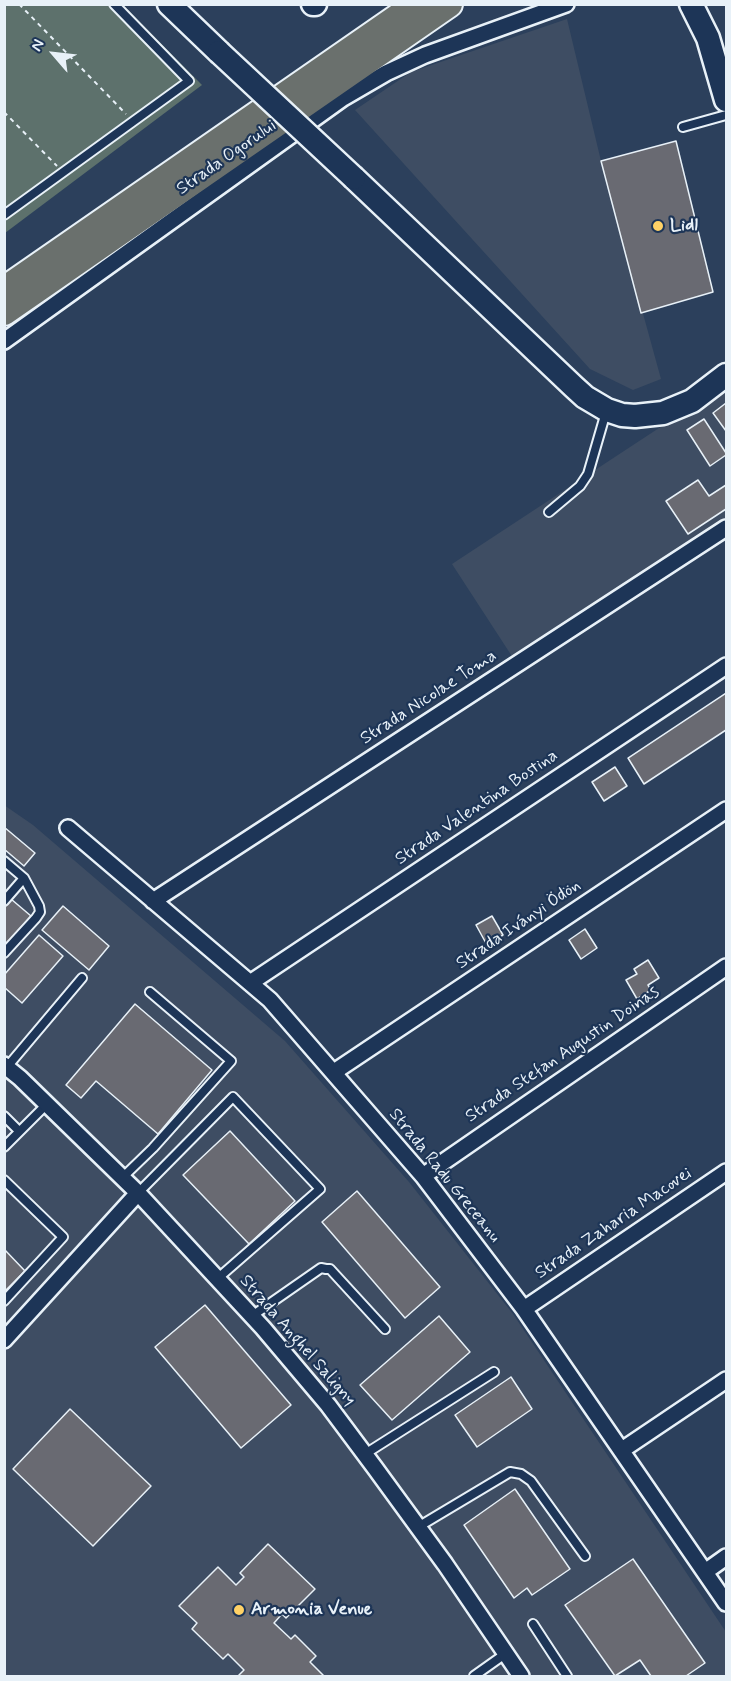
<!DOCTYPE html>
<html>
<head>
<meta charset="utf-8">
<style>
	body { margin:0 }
	#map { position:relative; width:731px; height:1681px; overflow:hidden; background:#2c405c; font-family:Mynerve,sans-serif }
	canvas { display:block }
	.frame { position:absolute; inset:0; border:6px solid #e8f1f8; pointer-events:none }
	.north { position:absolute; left:24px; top:24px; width:60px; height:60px; -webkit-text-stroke:4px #1d3557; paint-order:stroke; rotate:298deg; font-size:16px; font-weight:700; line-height:24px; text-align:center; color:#e8f1f8 }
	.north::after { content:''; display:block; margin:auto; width:21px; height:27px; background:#e8f1f8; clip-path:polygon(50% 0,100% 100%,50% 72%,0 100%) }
</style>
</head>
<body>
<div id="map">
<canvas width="731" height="1681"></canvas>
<div class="frame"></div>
<div class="north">N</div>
</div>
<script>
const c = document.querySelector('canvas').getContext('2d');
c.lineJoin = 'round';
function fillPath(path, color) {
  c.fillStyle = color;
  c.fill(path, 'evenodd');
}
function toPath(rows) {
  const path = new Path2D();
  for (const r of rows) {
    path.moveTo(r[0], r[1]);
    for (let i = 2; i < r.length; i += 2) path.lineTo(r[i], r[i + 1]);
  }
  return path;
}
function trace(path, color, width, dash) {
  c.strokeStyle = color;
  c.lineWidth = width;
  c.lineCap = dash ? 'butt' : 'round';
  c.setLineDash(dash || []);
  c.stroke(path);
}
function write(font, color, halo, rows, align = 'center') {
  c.font = font + ' Mynerve,sans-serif';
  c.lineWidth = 4.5;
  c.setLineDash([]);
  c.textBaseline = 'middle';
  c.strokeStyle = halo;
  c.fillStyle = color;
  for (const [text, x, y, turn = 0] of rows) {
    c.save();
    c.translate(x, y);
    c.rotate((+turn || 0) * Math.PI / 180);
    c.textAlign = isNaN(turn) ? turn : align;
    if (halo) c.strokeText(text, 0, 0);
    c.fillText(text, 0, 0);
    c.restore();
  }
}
fillPath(toPath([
	[567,19,601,161,661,379,633,390,590,369,355,110,411,72],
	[726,384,726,528,517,664,452,564],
	[4,805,33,825,285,1041,409,1182,513,1314,726,1632,726,1676,5,1676]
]), '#3e4d63');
fillPath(toPath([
	[5,5,123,5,202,85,5,233]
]), '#5d716c');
const building = toPath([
	[676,141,713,292,641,313,601,161,676,141],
	[726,403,726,431,713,413,726,403],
	[704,419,726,453,726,455,710,466,687,430,704,419],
	[698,480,709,496,726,485,726,509,688,534,666,501,698,480],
	[726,693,726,730,644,784,628,758,726,693],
	[615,767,627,786,604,801,592,782,615,767],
	[4,827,35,853,24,866,4,849,4,827],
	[11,899,31,916,4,947,4,906,11,899],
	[63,906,109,946,89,970,42,930,63,906],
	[492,916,503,935,487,945,476,925,492,916],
	[585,929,597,948,581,959,569,940,585,929],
	[39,935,63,956,22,1003,4,987,4,975,39,935],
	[648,960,659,978,648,985,651,990,637,999,626,980,637,974,634,969,648,960],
	[135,1004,212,1070,158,1134,96,1081,81,1098,66,1085,135,1004],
	[230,1131,295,1201,249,1244,183,1175,230,1131],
	[357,1191,440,1287,405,1318,322,1222,357,1191],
	[4,1249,25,1271,4,1292,4,1249],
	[205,1305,291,1405,241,1448,155,1347,205,1305],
	[439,1316,470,1352,392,1420,360,1385,439,1316],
	[511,1377,532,1409,477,1447,455,1415,511,1377],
	[70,1409,151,1486,93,1546,13,1469,70,1409],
	[515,1489,570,1569,532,1595,527,1588,514,1598,464,1525,515,1489],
	[268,1544,315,1589,286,1618,282,1614,274,1623,291,1639,295,1635,316,1656,310,1662,324,1676,238,1676,244,1670,228,1654,223,1659,192,1629,197,1623,179,1606,218,1567,236,1585,244,1577,240,1573,268,1544],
	[633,1559,705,1663,686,1676,651,1676,640,1660,615,1676,565,1605,633,1559]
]);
fillPath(building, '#696a72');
trace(building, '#e8f1f8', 1.5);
const service = toPath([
	[683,127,726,115],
	[4,215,189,81,114,4],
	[549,512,580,486,588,474,606,412],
	[4,861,24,878,39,906,40,912,36,918,4,953],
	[4,901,24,878],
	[7,1067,82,978],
	[4,1116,19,1131],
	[4,1147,47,1104],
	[122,1178,153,1148,231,1061,150,992],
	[4,1180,63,1237,4,1301],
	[138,1193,233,1097,320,1189,217,1279],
	[252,1316,321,1268,326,1269,330,1269,385,1329],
	[365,1454,494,1372],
	[418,1527,510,1472,521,1474,531,1481,585,1556],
	[533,1624,567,1676],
	[474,1676,505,1654]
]);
const minor = toPath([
	[4,341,343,98,386,73,425,55,566,4],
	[68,828,270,1000,423,1176,524,1309,726,1603],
	[153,901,726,528],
	[250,983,726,666],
	[4,1065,20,1078,138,1193,263,1328,328,1405,375,1468,445,1564,521,1676],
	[335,1075,340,1068,726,810],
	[423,1176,726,967],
	[524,1309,726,1172],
	[4,1340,138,1193],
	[622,1450,726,1380],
	[705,1572,726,1557]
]);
const secondary = toPath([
	[169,4,219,52],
	[313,4,315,4],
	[691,4,708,38,726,100],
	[354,178,574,387,585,397,607,410,622,415,635,416,663,413,692,401,726,375]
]);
const trunk = toPath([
	[4,290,417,4],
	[4,312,449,4]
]);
trace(service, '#e8f1f8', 12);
trace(minor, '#e8f1f8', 20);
trace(secondary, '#e8f1f8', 27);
trace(trunk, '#e8f1f8', 30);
trace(toPath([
	[19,4,126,114],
	[4,112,57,166]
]), '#e8f1f8', 2, [4.5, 4.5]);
trace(service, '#1d3557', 8);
trace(minor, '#1d3557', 15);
trace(secondary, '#1d3557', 22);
trace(trunk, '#6a706d', 26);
const secondaryBridge = toPath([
	[219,52,354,178]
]);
trace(secondaryBridge, '#e8f1f8', 27, []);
trace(secondaryBridge, '#1d3557', 22);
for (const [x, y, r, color] of [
	[658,226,6,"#ffd166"],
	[239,1610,6,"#ffd166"]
]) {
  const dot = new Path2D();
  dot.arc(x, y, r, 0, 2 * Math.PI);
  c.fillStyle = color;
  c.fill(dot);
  trace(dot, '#1d3557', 2);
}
write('18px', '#e8f1f8', '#1d3557', [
	["Strada Ogorului",227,158,-35],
	["Strada Nicolae Toma",429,698,-33],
	["Strada Valentina Bostina",477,808,-34],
	["Strada Iványi Ödön",519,925,-34],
	["Strada Stefan Augustin Doinas",563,1055,-34],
	["Strada Radu Greceanu",444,1176,51],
	["Strada Zaharia Macovei",614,1224,-34],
	["Strada Anghel Saligny",297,1341,49]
]);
write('bold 18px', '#e8f1f8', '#1d3557', [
	["Lidl",670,226],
	["Armonia Venue",251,1610]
], 'left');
</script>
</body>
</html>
